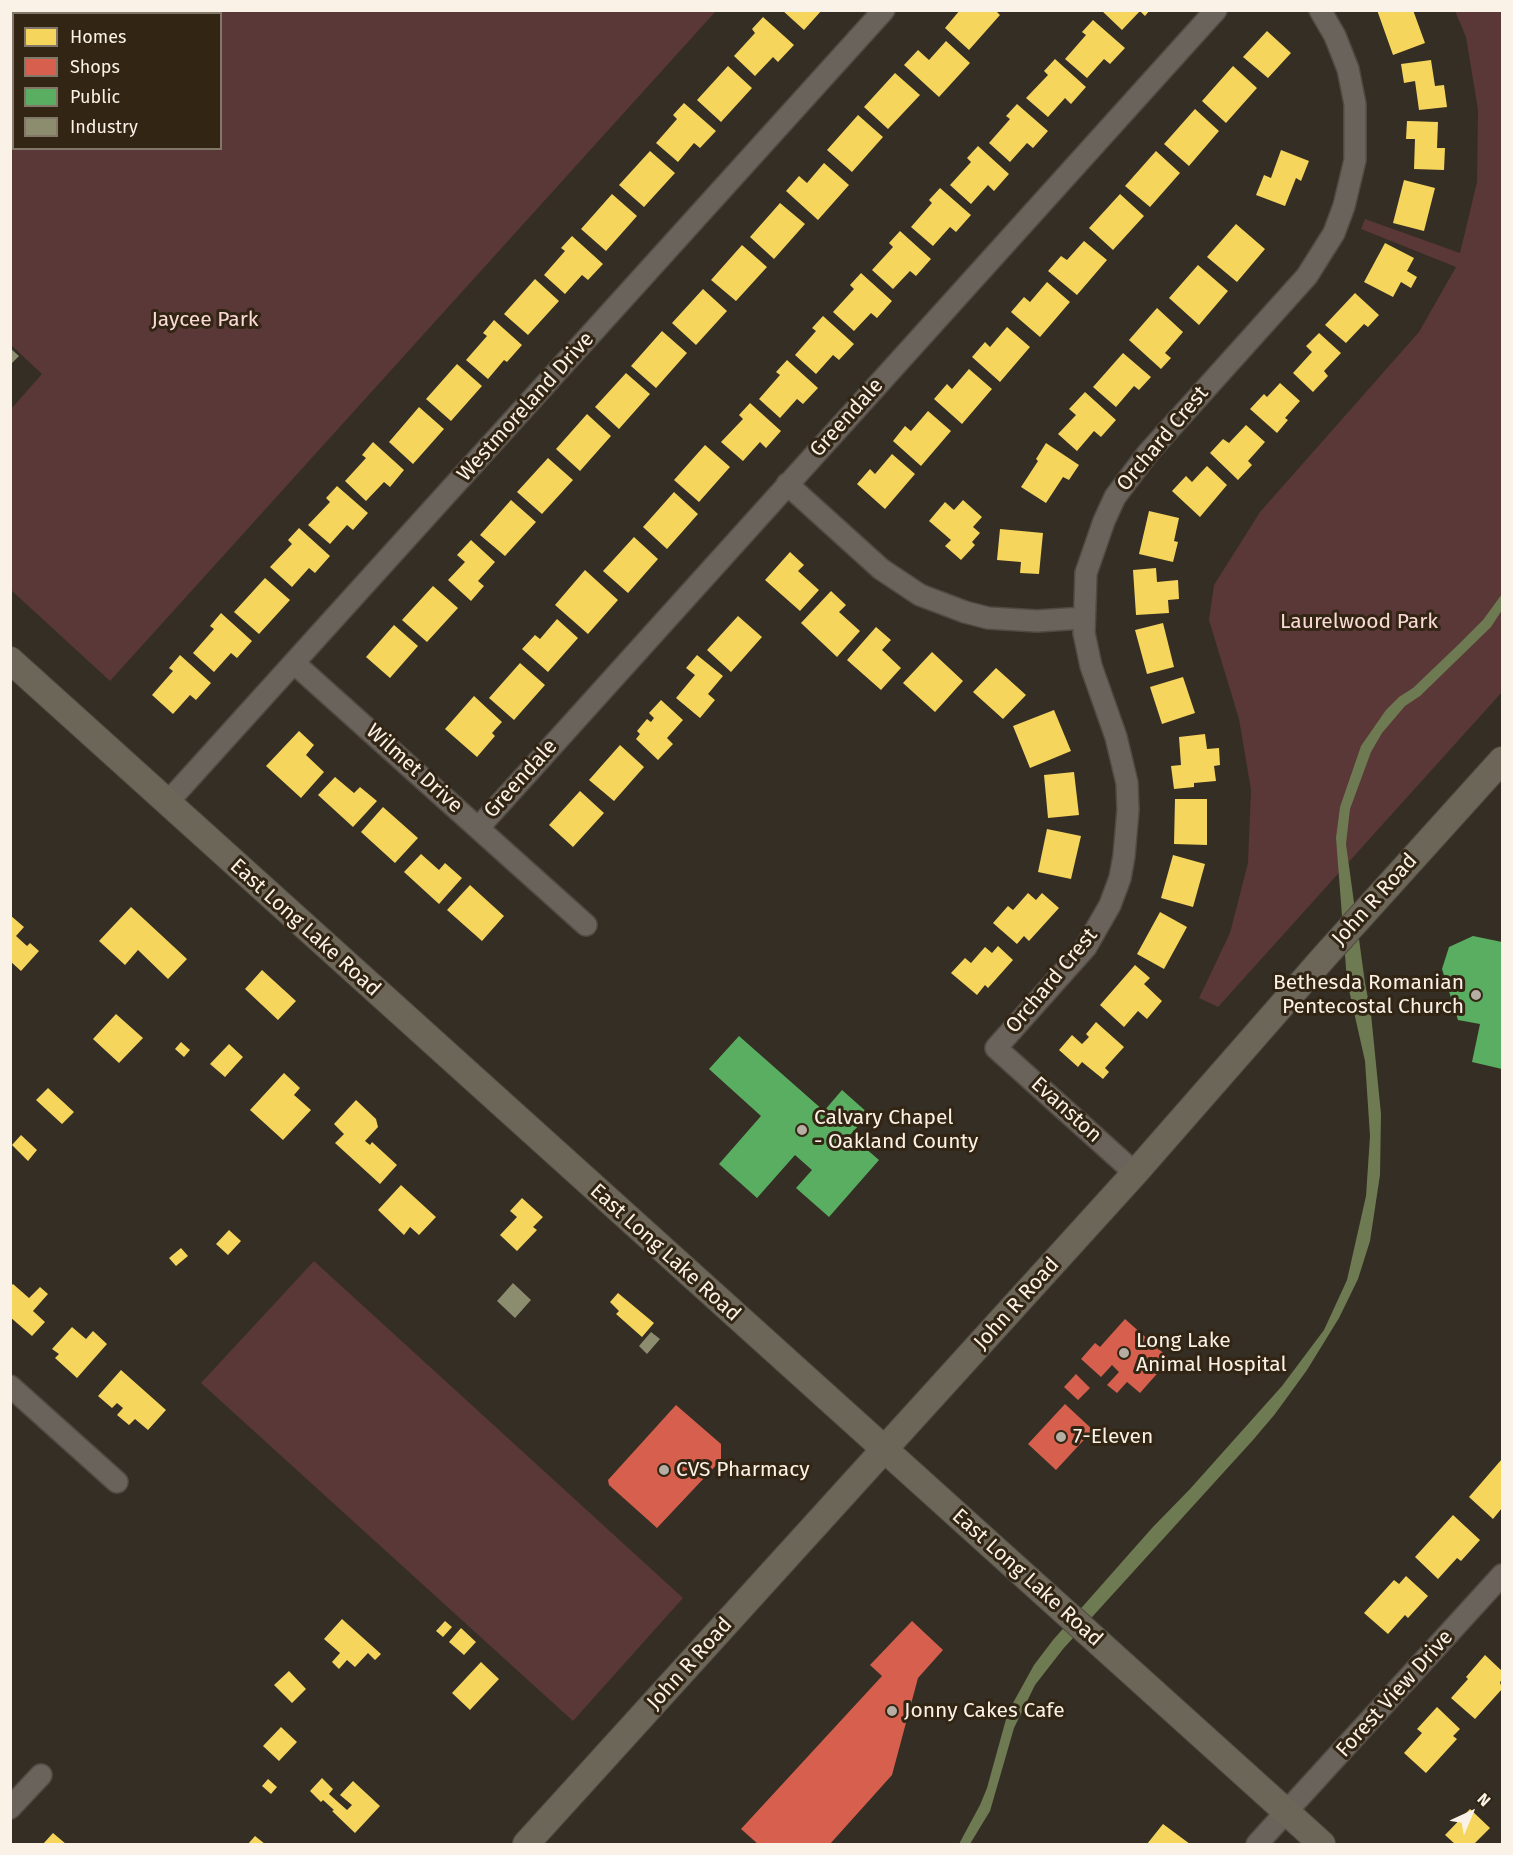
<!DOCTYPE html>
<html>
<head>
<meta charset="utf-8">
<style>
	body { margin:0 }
	#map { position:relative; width:1513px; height:1855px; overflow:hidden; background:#352e25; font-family:"Fira Sans",sans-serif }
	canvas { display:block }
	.frame { position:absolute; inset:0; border:12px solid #fbf2e7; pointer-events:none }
	.legend { position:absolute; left:12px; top:12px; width:210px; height:138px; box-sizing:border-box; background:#322514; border:2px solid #827768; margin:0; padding:8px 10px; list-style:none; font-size:18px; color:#fbf2e7 }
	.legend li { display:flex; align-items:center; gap:12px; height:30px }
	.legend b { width:30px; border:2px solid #827768 }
	.north { position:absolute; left:1441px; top:1783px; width:60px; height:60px; -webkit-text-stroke:4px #322514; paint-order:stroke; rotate:44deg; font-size:16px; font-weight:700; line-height:24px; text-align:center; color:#fbf2e7 }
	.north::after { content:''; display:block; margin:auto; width:21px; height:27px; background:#fbf2e7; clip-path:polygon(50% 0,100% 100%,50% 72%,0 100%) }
</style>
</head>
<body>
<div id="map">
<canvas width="1513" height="1855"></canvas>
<div class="frame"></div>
<ul class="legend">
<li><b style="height:16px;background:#f6d55c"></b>Homes</li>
<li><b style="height:16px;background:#d6604d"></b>Shops</li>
<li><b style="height:16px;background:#5aae61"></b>Public</li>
<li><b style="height:16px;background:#8c8c6e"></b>Industry</li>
</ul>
<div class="north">N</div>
</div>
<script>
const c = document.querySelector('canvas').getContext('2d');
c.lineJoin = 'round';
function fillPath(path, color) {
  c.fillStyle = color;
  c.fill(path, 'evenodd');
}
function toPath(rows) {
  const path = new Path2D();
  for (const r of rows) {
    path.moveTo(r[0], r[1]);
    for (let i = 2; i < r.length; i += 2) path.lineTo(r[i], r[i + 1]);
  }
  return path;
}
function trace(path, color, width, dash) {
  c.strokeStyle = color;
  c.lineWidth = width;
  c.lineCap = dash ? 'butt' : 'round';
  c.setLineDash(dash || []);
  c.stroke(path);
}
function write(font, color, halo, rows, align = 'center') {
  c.font = font + ' "Fira Sans",sans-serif';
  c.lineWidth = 6;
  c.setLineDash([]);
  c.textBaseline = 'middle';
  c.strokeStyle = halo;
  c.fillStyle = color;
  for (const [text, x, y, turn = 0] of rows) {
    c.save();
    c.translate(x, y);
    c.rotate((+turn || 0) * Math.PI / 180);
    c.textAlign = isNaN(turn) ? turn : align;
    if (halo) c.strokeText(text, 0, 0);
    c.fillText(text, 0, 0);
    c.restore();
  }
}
fillPath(toPath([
	[11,10,716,10,716,11,110,681,11,590,11,409,42,374,11,345],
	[14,14,220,14,220,148,14,148],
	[1455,11,1502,11,1502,692,1218,1007,1199,998,1230,933,1248,863,1251,790,1239,719,1209,620,1214,585,1260,512,1419,332,1456,267,1361,229,1365,219,1460,253,1477,182,1478,110,1466,37],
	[314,1261,683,1598,573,1721,201,1383]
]), '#593837');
fillPath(toPath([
	[1502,594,1502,610,1491,627,1420,696,1405,706,1382,733,1371,752,1350,809,1346,844,1365,983,1371,1014,1381,1114,1380,1175,1370,1241,1358,1279,1339,1318,1307,1370,1275,1414,1253,1440,1063,1649,1035,1685,1014,1728,990,1811,970,1844,959,1844,980,1805,987,1788,1008,1712,1034,1665,1053,1640,1152,1528,1190,1489,1282,1386,1324,1330,1347,1280,1366,1196,1370,1136,1365,1061,1347,981,1336,838,1340,807,1361,746,1386,710,1399,697,1413,688,1459,644,1483,620]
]), '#6e7a51');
fillPath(toPath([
	[782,10,822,10,804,30],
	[960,10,995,10,1000,15,969,50,945,28],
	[1101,10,1150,10,1145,16,1140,11,1122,30],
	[1377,10,1413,10,1425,43,1393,55],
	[763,17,794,45,778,62,773,57,755,76,734,56,755,33,752,29],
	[1093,20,1125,48,1110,64,1104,59,1087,78,1065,59,1086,35,1082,32],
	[1267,31,1291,53,1268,78,1243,57],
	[946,41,970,63,939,97,904,65,918,50,929,60],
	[1055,59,1086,87,1071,104,1065,98,1048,117,1026,98,1048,75,1044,71],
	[1431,60,1435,86,1444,85,1447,107,1419,110,1415,81,1404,83,1401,64],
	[728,66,752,88,721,122,697,100],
	[1233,66,1257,88,1226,123,1202,101],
	[895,73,920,95,888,129,864,107],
	[684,103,716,131,700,148,694,143,678,162,656,143,677,119,673,115],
	[1017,104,1048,131,1033,148,1027,143,1010,162,989,143,1010,119,1006,116],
	[1195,109,1219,131,1189,166,1164,144],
	[858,115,883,137,852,172,827,150],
	[1407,121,1438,122,1437,148,1445,148,1444,170,1414,169,1415,139,1406,139],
	[978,146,1009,174,994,191,988,185,971,204,950,185,971,162,967,158],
	[1281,150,1309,161,1301,181,1296,178,1285,206,1256,195,1264,175,1271,178],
	[650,151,675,173,644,207,619,185],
	[1156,151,1180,173,1150,207,1125,186],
	[824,163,849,185,818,220,786,191,799,176,807,183],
	[1404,180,1435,188,1424,231,1393,223],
	[940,188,971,215,956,232,950,227,933,246,911,227,932,203,929,200],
	[612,194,637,216,606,251,581,229],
	[1120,194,1144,216,1113,250,1089,228],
	[780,203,805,224,774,259,750,237],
	[1236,224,1265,249,1237,282,1207,257],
	[900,231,931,259,916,276,910,271,893,289,872,270,893,247,889,243],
	[572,236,603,264,588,280,582,275,565,294,544,275,565,251,561,248],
	[1084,241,1107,260,1077,295,1048,271,1061,256,1067,260],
	[1385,243,1414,258,1407,271,1417,277,1411,288,1401,282,1393,297,1364,282],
	[742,245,767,267,736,301,711,280],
	[1198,265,1228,291,1199,325,1169,298],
	[861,273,892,301,877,318,871,313,854,331,833,312,854,289,850,285],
	[535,279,559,301,528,335,504,314],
	[1047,282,1070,302,1040,337,1011,312,1024,297,1030,302],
	[703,289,727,311,696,345,672,323],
	[1355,293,1379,315,1368,327,1364,324,1346,343,1325,325],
	[1157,308,1183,332,1165,353,1171,358,1161,369,1129,340],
	[823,316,854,344,839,360,833,355,816,374,795,355,816,331,812,328],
	[494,320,522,345,507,362,504,360,488,379,466,360,487,336,483,333],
	[1007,327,1030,347,1000,382,972,357,985,342,990,347],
	[662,331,687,353,656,388,631,366],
	[1319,333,1341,353,1324,371,1328,376,1313,392,1293,373,1312,352,1306,346],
	[1123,353,1151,377,1139,390,1134,386,1116,407,1093,387],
	[787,360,818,388,803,404,797,399,780,418,759,399,780,375,776,372],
	[457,364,482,386,451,421,426,399],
	[969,369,992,389,962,424,934,399,947,384,952,389],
	[626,373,650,394,619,429,595,407],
	[1280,383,1300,401,1285,418,1288,420,1277,433,1250,409,1264,394,1267,397],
	[1085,392,1116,420,1101,437,1094,431,1077,451,1058,434,1076,415,1069,409],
	[750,403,781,431,766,448,760,442,743,461,721,442,743,419,739,415],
	[419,407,444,429,413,464,389,442],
	[928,411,951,431,921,466,893,441,905,426,911,431],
	[587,414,611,436,580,471,556,449],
	[1246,425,1265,442,1248,461,1252,465,1238,480,1210,453,1223,439,1229,443],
	[373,442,404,470,390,487,384,482,366,501,345,481,366,458,362,455],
	[1046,443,1079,465,1069,480,1063,477,1046,503,1021,487,1038,461,1036,459],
	[705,445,730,467,699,502,674,480],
	[892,454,915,474,885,509,857,484,870,469,875,474],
	[548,458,573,480,542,514,517,492],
	[1207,466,1227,485,1200,517,1172,491,1186,476,1192,482],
	[337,486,368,513,353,530,347,525,330,544,308,525,330,502,326,498],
	[674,492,698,514,667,549,643,527],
	[511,500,536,522,505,556,480,535],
	[963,500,982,517,973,527,980,533,972,542,975,545,961,560,945,546,951,540,929,521,945,502,954,510],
	[1149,511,1179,518,1174,541,1178,542,1173,562,1139,554],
	[299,528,330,556,315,573,309,568,292,587,270,567,292,544,288,540],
	[1000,529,1043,533,1039,574,1020,573,1021,562,997,560],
	[634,537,658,559,628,593,603,571],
	[471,540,495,562,478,581,484,586,471,601,448,580,465,562,457,555],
	[790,552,804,565,798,571,819,590,800,611,765,580],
	[1156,568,1157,582,1178,580,1179,599,1168,600,1169,613,1136,615,1133,570],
	[585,570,618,600,588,634,555,605],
	[265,578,290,600,259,634,234,612],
	[433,586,458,608,427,642,402,620],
	[831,591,846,605,839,612,860,631,837,657,801,623],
	[221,613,252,641,237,658,231,653,214,672,193,653,214,629,210,626],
	[738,616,762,637,731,672,707,650],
	[557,619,578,638,548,672,522,649,535,635,540,639],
	[1163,623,1174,667,1147,674,1135,630],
	[394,625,418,646,390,678,366,657],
	[876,627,891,640,882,650,901,668,881,690,847,660],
	[932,652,963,681,935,712,903,683],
	[180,655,211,683,196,700,190,695,173,714,152,695,173,671,169,668],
	[697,655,723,676,708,694,715,700,700,718,676,698,695,675,686,668],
	[520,663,545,685,514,720,489,698],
	[996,668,1026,695,1003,719,973,692],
	[1183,677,1195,713,1162,724,1150,687],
	[474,696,502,722,492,733,495,736,477,757,445,729],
	[661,700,683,720,667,738,673,744,658,760,636,739,640,734,637,731,647,719,651,722,654,718,649,713],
	[1054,710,1071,751,1030,768,1013,726],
	[299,731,314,745,306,755,324,772,301,798,266,766],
	[1205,734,1207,749,1219,748,1220,765,1214,766,1216,781,1194,783,1194,787,1174,789,1171,766,1181,765,1179,737],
	[620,745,644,767,614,801,589,780],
	[1074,772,1079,815,1048,818,1044,775],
	[335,777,354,793,360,787,377,801,353,827,318,795],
	[580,791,604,813,573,847,549,825],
	[1175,799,1207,799,1207,845,1174,844],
	[383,807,418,838,395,863,361,832],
	[1047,829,1081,836,1071,879,1038,872],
	[421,854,439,870,445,863,462,878,439,904,404,872],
	[1173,855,1205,864,1193,907,1161,898],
	[470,885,504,916,482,941,447,910],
	[1028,893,1036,900,1042,893,1059,908,1029,941,1024,936,1017,944,993,923,1008,906,1013,910],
	[131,907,187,959,168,979,138,950,125,965,99,941],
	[1160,912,1187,927,1164,969,1137,954],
	[10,915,24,927,16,936,27,946,30,943,39,951,21,971,10,961],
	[998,946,1013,960,988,988,985,985,977,995,951,973,965,958,971,963,985,947,992,953],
	[1135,965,1150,978,1144,984,1162,1001,1147,1019,1138,1011,1124,1027,1100,1005],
	[262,970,296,1001,278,1020,245,989],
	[116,1014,143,1038,119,1063,93,1039],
	[1096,1022,1124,1047,1105,1068,1109,1072,1103,1079,1082,1062,1078,1067,1059,1050,1072,1035,1082,1044,1089,1037,1086,1034],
	[181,1042,190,1050,184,1057,175,1049],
	[229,1044,243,1057,225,1077,210,1064],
	[284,1073,300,1088,294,1095,311,1110,283,1140,250,1110],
	[48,1088,74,1112,62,1124,36,1100],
	[356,1100,376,1119,378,1127,365,1141,370,1145,372,1142,397,1165,380,1184,335,1143,344,1134,334,1124],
	[21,1135,37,1150,28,1161,12,1145],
	[401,1185,436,1217,419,1235,410,1227,404,1235,378,1210],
	[522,1198,543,1217,533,1227,537,1230,517,1251,500,1235,517,1217,510,1211],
	[229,1230,241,1241,228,1255,216,1244],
	[181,1248,188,1256,176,1266,169,1258],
	[13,1284,29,1298,40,1287,48,1294,33,1311,45,1322,32,1336,10,1317,10,1287],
	[618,1293,654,1323,642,1337,616,1314,619,1311,610,1302],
	[72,1327,86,1339,93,1331,107,1344,77,1378,55,1358,59,1354,52,1349],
	[121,1370,166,1410,148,1430,135,1419,129,1425,117,1415,123,1408,117,1403,112,1408,98,1396],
	[1502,1459,1502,1508,1493,1519,1469,1497],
	[1453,1515,1480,1540,1461,1561,1457,1558,1438,1579,1415,1557],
	[1406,1576,1428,1596,1408,1618,1405,1615,1388,1634,1364,1613,1394,1580,1399,1584],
	[342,1619,381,1654,375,1660,368,1653,355,1667,347,1660,339,1669,332,1662,340,1653,324,1639],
	[445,1621,452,1627,443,1637,436,1631],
	[461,1628,476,1642,464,1655,449,1642],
	[1485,1655,1502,1671,1502,1680,1500,1682,1502,1689,1475,1719,1451,1698,1468,1679,1466,1677],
	[481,1662,499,1679,470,1710,452,1693],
	[289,1671,306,1689,292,1703,274,1685],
	[1437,1707,1460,1729,1453,1736,1457,1739,1426,1773,1404,1753,1422,1733,1417,1729],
	[281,1727,297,1742,279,1761,263,1746],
	[322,1778,333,1789,329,1794,347,1810,352,1805,340,1795,353,1781,380,1806,355,1833,332,1811,334,1810,323,1800,321,1802,310,1791],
	[268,1779,277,1787,271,1794,262,1786],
	[1470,1809,1490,1828,1474,1844,1455,1844,1445,1835],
	[1163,1824,1190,1844,1147,1844],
	[53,1833,66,1844,43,1844],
	[255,1836,265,1844,248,1844]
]), '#f6d55c');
fillPath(toPath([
	[1125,1319,1170,1359,1140,1393,1127,1382,1117,1393,1107,1385,1119,1372,1112,1365,1101,1377,1081,1359,1095,1343,1100,1347],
	[1076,1374,1090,1388,1078,1400,1064,1387],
	[1065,1404,1093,1430,1056,1470,1028,1444],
	[676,1405,721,1444,721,1460,657,1528,609,1485,608,1480],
	[912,1621,943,1650,918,1678,892,1775,830,1844,758,1844,741,1829,882,1676,870,1665]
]), '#d6604d');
fillPath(toPath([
	[1473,936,1502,942,1502,1069,1472,1062,1480,1024,1458,1020,1442,969,1449,947],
	[739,1036,824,1111,842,1090,869,1114,850,1135,879,1160,829,1217,796,1188,812,1170,795,1155,757,1198,719,1164,761,1116,709,1069]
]), '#5aae61');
fillPath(toPath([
	[10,348,19,356,10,365],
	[513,1283,531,1300,515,1318,497,1301],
	[651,1332,660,1339,647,1354,639,1346]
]), '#8c8c6e');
const minor = toPath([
	[787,484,881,569,920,595,965,612,988,618,1037,621,1083,618],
	[294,663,586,925],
	[167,803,884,10],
	[479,827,1216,10],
	[1135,1173,996,1048,1086,947,1110,905,1120,878,1124,856,1128,810,1127,783,1116,737,1091,666,1084,633,1086,573,1104,521,1115,497,1148,453,1307,276,1334,233,1344,206,1355,160,1355,104,1348,69,1335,36,1320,10],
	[10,1386,117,1482],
	[10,1808,41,1775],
	[1257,1844,1502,1575]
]);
const major = toPath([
	[10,660,1322,1844],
	[526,1844,1135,1173,1325,956,1502,760]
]);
trace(minor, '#514a42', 24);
trace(major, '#514a42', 28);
trace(minor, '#69635b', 21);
trace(major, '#6c6659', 26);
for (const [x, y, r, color] of [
	[1476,995,6,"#b6ada3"],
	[802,1130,6,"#b6ada3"],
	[1124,1353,6,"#b6ada3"],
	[1061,1437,6,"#b6ada3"],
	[664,1470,6,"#b6ada3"],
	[892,1711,6,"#b6ada3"]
]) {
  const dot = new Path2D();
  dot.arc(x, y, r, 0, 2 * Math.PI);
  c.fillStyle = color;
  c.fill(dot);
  trace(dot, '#322514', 2);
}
write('21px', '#fbd9d7', '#322514', [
	["Jaycee Park",205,320],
	["Laurelwood Park",1359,622]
]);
write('21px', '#fbf2e7', '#322514', [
	["Westmoreland Drive",526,407,-48],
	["Greendale",847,418,-48],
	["Orchard Crest",1163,439,-50],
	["Wilmet Drive",414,769,42],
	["Greendale",521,779,-48],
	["John R Road",1375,900,-48],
	["East Long Lake Road",305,928,42],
	["Orchard Crest",1052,981,-50],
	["Evanston",1066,1110,42],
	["East Long Lake Road",665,1253,42],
	["John R Road",1017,1304,-48],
	["East Long Lake Road",1027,1578,42],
	["John R Road",690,1664,-48],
	["Forest View Drive",1395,1694,-48]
]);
write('21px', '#fbf2e7', '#322514', [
	["Bethesda Romanian",1464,983,"right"],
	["Pentecostal Church",1464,1007,"right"],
	["Calvary Chapel",814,1118],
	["- Oakland County",814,1142],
	["Long Lake",1136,1341],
	["Animal Hospital",1136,1365],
	["7-Eleven",1073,1437],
	["CVS Pharmacy",676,1470],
	["Jonny Cakes Cafe",904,1711]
], 'left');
</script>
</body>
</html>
